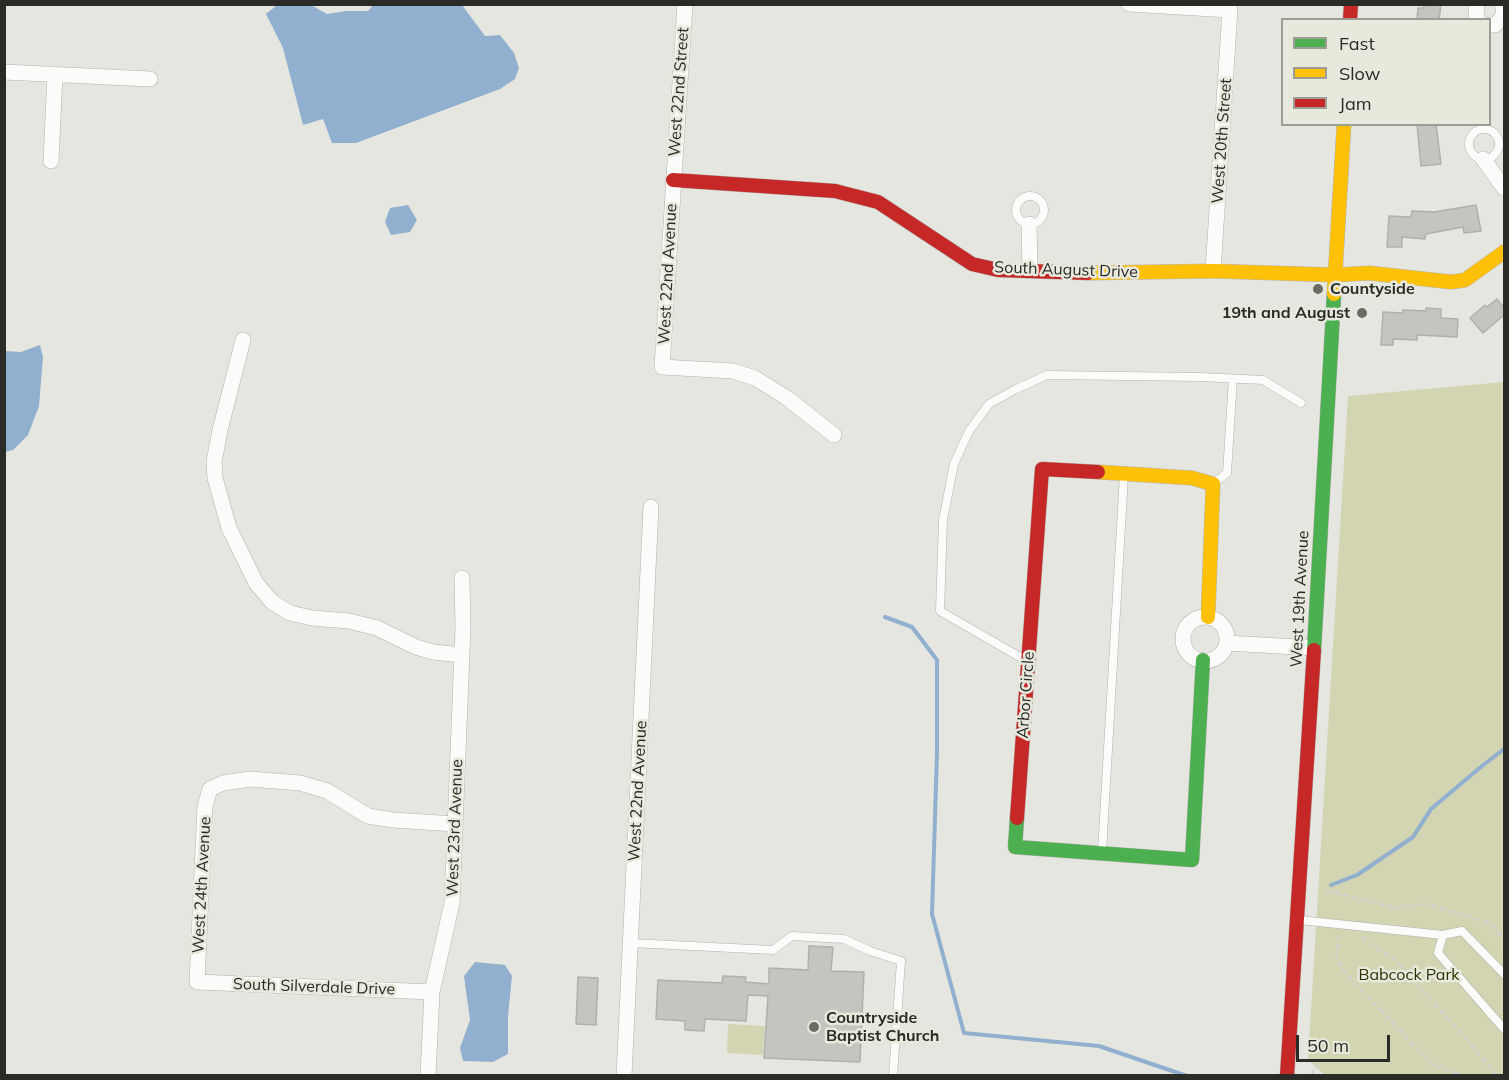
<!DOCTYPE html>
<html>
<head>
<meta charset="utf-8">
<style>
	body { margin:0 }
	#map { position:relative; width:1509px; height:1080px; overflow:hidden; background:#e6e6e0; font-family:Mulish,sans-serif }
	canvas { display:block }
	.frame { position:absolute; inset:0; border:6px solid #2a2a26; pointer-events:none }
	.legend { position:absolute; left:1281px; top:18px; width:210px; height:108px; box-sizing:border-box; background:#e8e9dd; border:2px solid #9c9d94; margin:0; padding:8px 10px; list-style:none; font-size:18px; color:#2a2a26 }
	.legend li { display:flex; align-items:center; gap:12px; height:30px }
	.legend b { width:30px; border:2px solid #9c9d94 }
	.scale { position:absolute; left:1296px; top:1035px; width:94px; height:27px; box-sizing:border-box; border:3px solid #2a2a26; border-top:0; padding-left:8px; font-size:18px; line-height:21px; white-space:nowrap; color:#2a2a26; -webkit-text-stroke:4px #e8e9dd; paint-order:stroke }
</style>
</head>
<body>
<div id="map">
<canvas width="1509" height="1080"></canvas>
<div class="frame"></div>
<ul class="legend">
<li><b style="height:8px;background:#4caf50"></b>Fast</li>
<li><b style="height:8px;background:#ffc107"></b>Slow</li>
<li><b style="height:8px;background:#c62828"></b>Jam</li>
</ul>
<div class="scale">50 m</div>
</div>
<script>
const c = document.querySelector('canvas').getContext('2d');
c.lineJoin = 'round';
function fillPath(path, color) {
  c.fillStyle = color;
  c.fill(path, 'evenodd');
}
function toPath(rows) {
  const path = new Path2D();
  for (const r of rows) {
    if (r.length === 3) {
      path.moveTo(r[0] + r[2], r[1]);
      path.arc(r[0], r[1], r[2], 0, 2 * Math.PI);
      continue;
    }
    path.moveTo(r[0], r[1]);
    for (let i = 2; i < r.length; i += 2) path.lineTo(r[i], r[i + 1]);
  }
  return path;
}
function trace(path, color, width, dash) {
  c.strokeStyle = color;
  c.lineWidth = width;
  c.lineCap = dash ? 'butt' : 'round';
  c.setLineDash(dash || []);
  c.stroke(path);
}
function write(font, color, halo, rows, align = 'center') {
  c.font = font + ' Mulish,sans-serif';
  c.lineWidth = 5;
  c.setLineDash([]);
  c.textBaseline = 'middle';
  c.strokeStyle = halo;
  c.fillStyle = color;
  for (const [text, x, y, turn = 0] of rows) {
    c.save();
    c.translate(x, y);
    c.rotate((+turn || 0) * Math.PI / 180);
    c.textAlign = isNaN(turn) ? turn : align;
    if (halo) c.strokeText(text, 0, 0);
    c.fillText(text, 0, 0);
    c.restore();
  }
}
fillPath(toPath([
	[1504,382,1504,1075,1325,1075,1308,1060,1348,396],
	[728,1024,765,1026,763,1055,727,1053]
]), '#d2d4b2');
fillPath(toPath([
	[277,5,311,5,327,14,346,11,368,11,373,5,462,5,485,36,500,35,514,53,519,68,515,79,500,89,356,143,332,143,323,119,303,125,283,48,266,14],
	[408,205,417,220,410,232,391,235,385,222,390,208],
	[40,345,43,357,39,406,28,435,13,450,5,452,5,351,21,352],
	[475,962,505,965,512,976,508,1016,508,1054,493,1062,463,1061,460,1048,470,1020,464,976]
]), '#91afce');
trace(toPath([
	[885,617,912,627,937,660,937,752,932,914,964,1033,1099,1046,1187,1076],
	[1331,885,1357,875,1413,837,1431,809,1482,766,1504,749]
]), '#91afce', 4);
const building = toPath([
	[1424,4,1441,4,1439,20,1417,19,1418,8,1424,8,1424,4],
	[1417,124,1436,124,1441,164,1421,166,1417,124],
	[1476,205,1481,231,1464,233,1463,227,1426,234,1425,239,1402,237,1402,247,1387,247,1389,216,1411,217,1412,211,1434,212,1476,205],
	[1497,299,1504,308,1504,315,1483,333,1470,318,1485,305,1487,307,1497,299],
	[1426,308,1441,309,1441,318,1458,319,1457,337,1417,335,1417,340,1393,339,1393,345,1381,345,1383,312,1403,313,1403,310,1426,311,1426,308],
	[809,946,833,947,831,971,864,972,860,1062,764,1058,768,996,748,995,746,1021,705,1019,704,1031,685,1030,685,1021,656,1019,658,980,722,983,723,976,746,977,745,982,769,984,769,968,808,970,809,946],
	[578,977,598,978,596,1025,576,1024,578,977]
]);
fillPath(building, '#c4c4c0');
trace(building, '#b0b1ac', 1.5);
const lane = toPath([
	[1484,144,15],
	[1030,210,14],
	[1214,483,1227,473,1233,379],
	[1025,660,940,611,943,520,954,464,969,431,989,404,1016,389,1047,375,1201,377,1263,380,1301,403],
	[1102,852,1124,475],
	[1299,920,1443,935],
	[631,943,773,950,792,936,844,939,870,951,901,961,893,1076],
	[1504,974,1462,931,1443,935,1438,953,1504,1029]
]);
const street = toPath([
	[685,4,662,367,733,371,755,378,787,398,834,435],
	[1129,4,1230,10,1213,271],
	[1477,4,1476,14,1478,20],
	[1490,25,1495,25,1502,18,1504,10,1502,4],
	[4,72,150,79],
	[1483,159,1504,188],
	[51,161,55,74],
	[1029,224,1030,271],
	[243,340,220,430,214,462,215,478,229,528,256,583,272,602,290,613,312,618,349,621,377,628,416,647,433,652,462,655],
	[1205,639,22],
	[1227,643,1314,648],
	[432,992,197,982,205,806,210,789,223,783,250,779,300,783,327,791,368,816,393,820,455,824],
	[428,1076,432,992,452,903,463,627,462,578],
	[624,1076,651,507]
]);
const fast = toPath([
	[1314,650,1334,294],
	[1017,818,1015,847,1192,860,1203,660]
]);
const slow = toPath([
	[1088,273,1213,271,1335,275,1369,273,1451,282,1465,280,1504,252],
	[1334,294,1344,124],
	[1098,472,1192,478,1213,484,1208,617]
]);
const jam = toPath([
	[1350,20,1351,4],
	[673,180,835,191,878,202,972,264,998,270,1088,273],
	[1017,818,1042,469,1098,472],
	[1287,1076,1314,650]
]);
trace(lane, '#b2b2ae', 9);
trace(street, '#b2b2ae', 16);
trace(fast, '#b2b2ae', 15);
trace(slow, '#b2b2ae', 15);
trace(jam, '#b2b2ae', 15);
trace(toPath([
	[1326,890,1396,908,1425,904,1490,923,1504,939],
	[1339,935,1336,959,1348,976,1433,1065,1465,1076],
	[1362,937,1372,946,1392,957,1463,1035,1497,1076],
	[1312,1076,1313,1069,1319,1066]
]), '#d2d2d1', 2, [6, 3]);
trace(lane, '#fbfbfa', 8);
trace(street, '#fbfbfa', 15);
trace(fast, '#4caf50', 14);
trace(slow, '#ffc107', 14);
trace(jam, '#c62828', 14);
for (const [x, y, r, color] of [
	[1318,289,6,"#6c6c67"],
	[1362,313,6,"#6c6c67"],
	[814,1027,6,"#6c6c67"]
]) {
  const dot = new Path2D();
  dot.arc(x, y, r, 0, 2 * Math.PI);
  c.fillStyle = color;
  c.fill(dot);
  trace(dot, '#e8e9dd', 2);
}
write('16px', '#2a2a26', '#e8e9dd', [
	["West 22nd Street",679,92,-86],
	["West 20th Street",1222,141,-86],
	["South August Drive",1066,270,2],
	["West 22nd Avenue",668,274,-87],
	["West 19th Avenue",1300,599,-87],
	["Arbor Circle",1026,695,-86],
	["West 22nd Avenue",638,791,-87],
	["West 23rd Avenue",455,828,-88],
	["West 24th Avenue",202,885,-87],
	["South Silverdale Drive",314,987,2]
]);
write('bold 16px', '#2a2a26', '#e8e9dd', [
	["Countyside",1330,289],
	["19th and August",1350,313,"right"],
	["Countryside",826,1018],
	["Baptist Church",826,1036]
], 'left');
write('16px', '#2e2f00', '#e8e9dd', [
	["Babcock Park",1409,975]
]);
</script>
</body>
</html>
